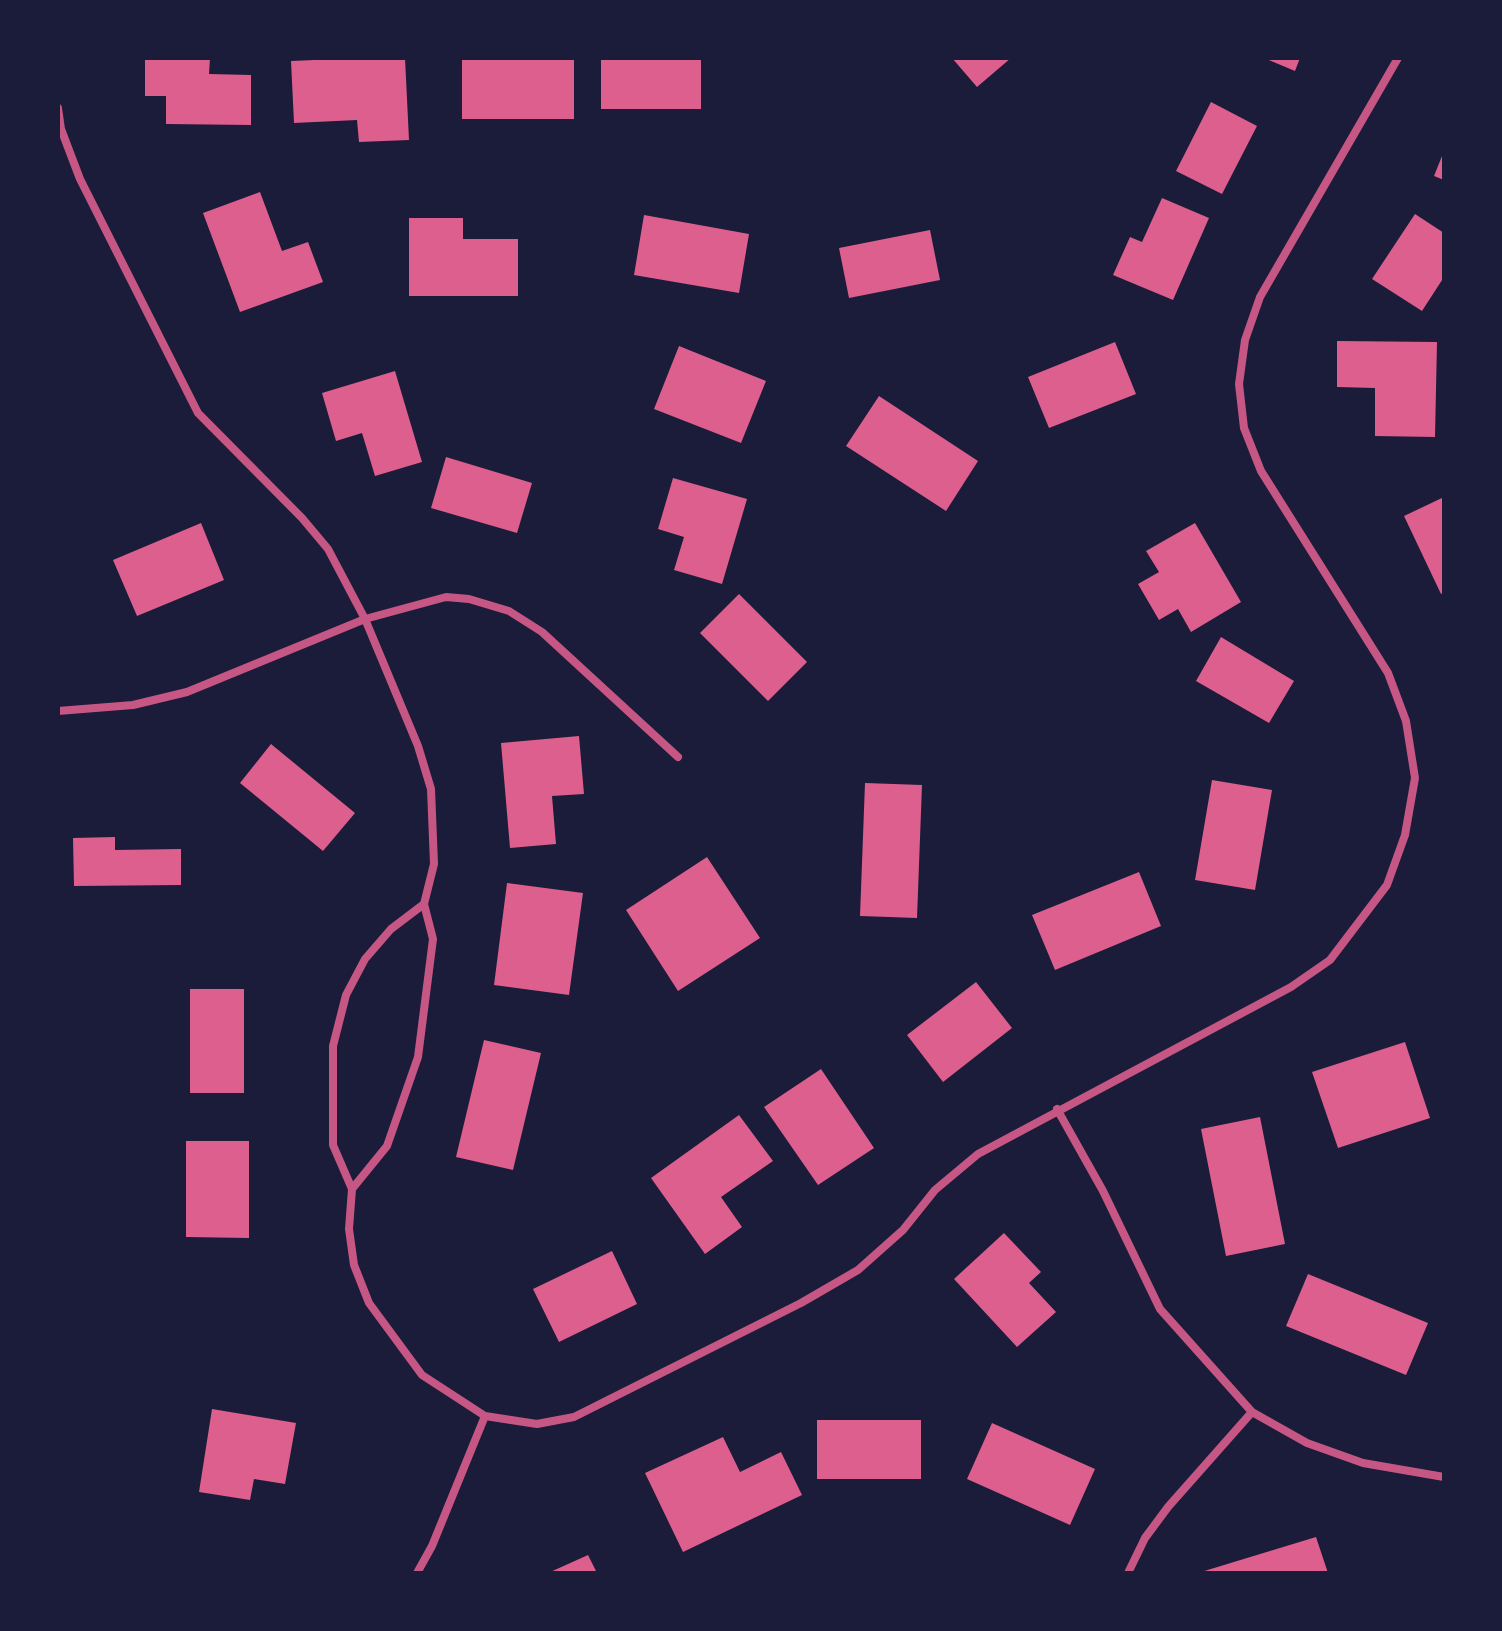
<!DOCTYPE html>
<html>
<head>
<meta charset="utf-8">
<style>
	body { margin:0 }
	#map { position:relative; width:1502px; height:1631px; overflow:hidden; background:#1b1b3a; font-family:Signika,sans-serif }
	canvas { display:block }
	.frame { position:absolute; inset:0; border:60px solid #1b1b3a; pointer-events:none }
</style>
</head>
<body>
<div id="map">
<canvas width="1502" height="1631"></canvas>
<div class="frame"></div>
</div>
<script>
const c = document.querySelector('canvas').getContext('2d');
c.lineJoin = 'round';
function fillPath(path, color) {
  c.fillStyle = color;
  c.fill(path, 'evenodd');
}
function toPath(rows) {
  const path = new Path2D();
  for (const r of rows) {
    path.moveTo(r[0], r[1]);
    for (let i = 2; i < r.length; i += 2) path.lineTo(r[i], r[i + 1]);
  }
  return path;
}
function trace(path, color, width, dash) {
  c.strokeStyle = color;
  c.lineWidth = width;
  c.lineCap = dash ? 'butt' : 'round';
  c.setLineDash(dash || []);
  c.stroke(path);
}
fillPath(toPath([
	[145,58,210,58,209,74,251,75,251,125,166,124,166,96,145,96],
	[361,58,405,58,409,140,359,142,357,120,294,123,291,61],
	[601,58,701,58,701,109,601,109],
	[952,58,1011,58,977,87],
	[1264,58,1300,58,1295,71],
	[462,59,574,59,574,119,462,119],
	[1211,102,1257,126,1222,194,1176,171],
	[1444,151,1444,180,1434,176],
	[260,192,282,251,308,242,323,282,240,312,203,213],
	[1162,198,1209,218,1173,300,1113,275,1130,237,1142,242],
	[1415,214,1444,233,1444,277,1422,311,1372,279],
	[644,215,749,234,739,293,634,275],
	[409,218,463,218,463,239,518,239,518,296,409,296],
	[930,230,940,280,849,298,839,248],
	[1337,341,1437,342,1435,437,1375,436,1375,388,1337,387],
	[1115,342,1136,394,1049,428,1028,377],
	[679,346,766,381,741,443,654,409],
	[395,371,422,462,375,476,362,433,336,441,322,393],
	[879,396,978,461,946,511,846,446],
	[446,457,532,483,517,533,431,508],
	[673,478,747,499,722,584,674,570,684,537,658,529],
	[1444,497,1444,592,1441,594,1404,516],
	[201,523,224,580,137,616,113,560],
	[1195,523,1241,602,1191,632,1178,609,1159,620,1138,584,1159,572,1146,551],
	[739,594,807,662,768,701,700,633],
	[1221,637,1294,681,1269,723,1196,681],
	[579,736,584,794,552,796,556,844,510,848,501,743],
	[271,744,355,813,323,851,240,783],
	[1212,780,1272,790,1255,890,1195,880],
	[865,783,922,785,917,918,860,916],
	[115,837,115,850,181,849,181,885,74,886,73,838],
	[707,857,760,938,678,991,626,910],
	[1139,872,1161,926,1055,970,1032,915],
	[507,883,583,893,569,995,494,985],
	[976,982,1012,1028,943,1082,907,1035],
	[190,989,244,989,244,1093,190,1093],
	[484,1040,541,1053,513,1170,456,1157],
	[1405,1042,1430,1118,1338,1148,1312,1072],
	[821,1069,874,1148,818,1185,764,1107],
	[739,1115,773,1161,721,1197,742,1227,705,1254,651,1178],
	[1260,1117,1285,1244,1226,1256,1201,1129],
	[186,1141,249,1141,249,1238,186,1237],
	[1004,1233,1041,1272,1029,1283,1056,1312,1017,1347,954,1279],
	[612,1251,637,1304,559,1342,533,1289],
	[1308,1274,1428,1323,1406,1375,1286,1326],
	[212,1409,296,1423,285,1484,254,1479,250,1500,199,1492],
	[817,1420,921,1420,921,1479,817,1479],
	[992,1423,1095,1469,1070,1525,967,1479],
	[723,1437,740,1472,781,1452,802,1495,683,1552,645,1473],
	[1316,1537,1328,1573,1202,1573,1201,1572],
	[588,1555,597,1573,548,1573]
]), '#dd5f8e');
trace(toPath([
	[58,108,61,129,80,179,198,413,302,518,328,549,365,619,418,746,431,789,434,864,424,904,433,939,418,1057,387,1146,352,1189],
	[58,711,133,705,187,692,365,619,446,597,469,599,509,611,542,632,678,757],
	[424,904,391,929,365,959,346,995,333,1046,333,1145,352,1189,349,1229,354,1265,369,1303,422,1375,485,1416,537,1424,574,1417,801,1303,858,1270,903,1230,935,1190,978,1154,1291,987,1330,960,1387,885,1405,835,1415,778,1406,721,1388,673,1261,471,1244,428,1239,384,1245,340,1260,297,1398,58],
	[1057,1109,1103,1191,1160,1309,1252,1412,1307,1443,1363,1463,1444,1477],
	[417,1573,432,1546,485,1416],
	[1128,1573,1145,1538,1168,1507,1252,1412]
]), '#c65784', 8);
</script>
</body>
</html>
